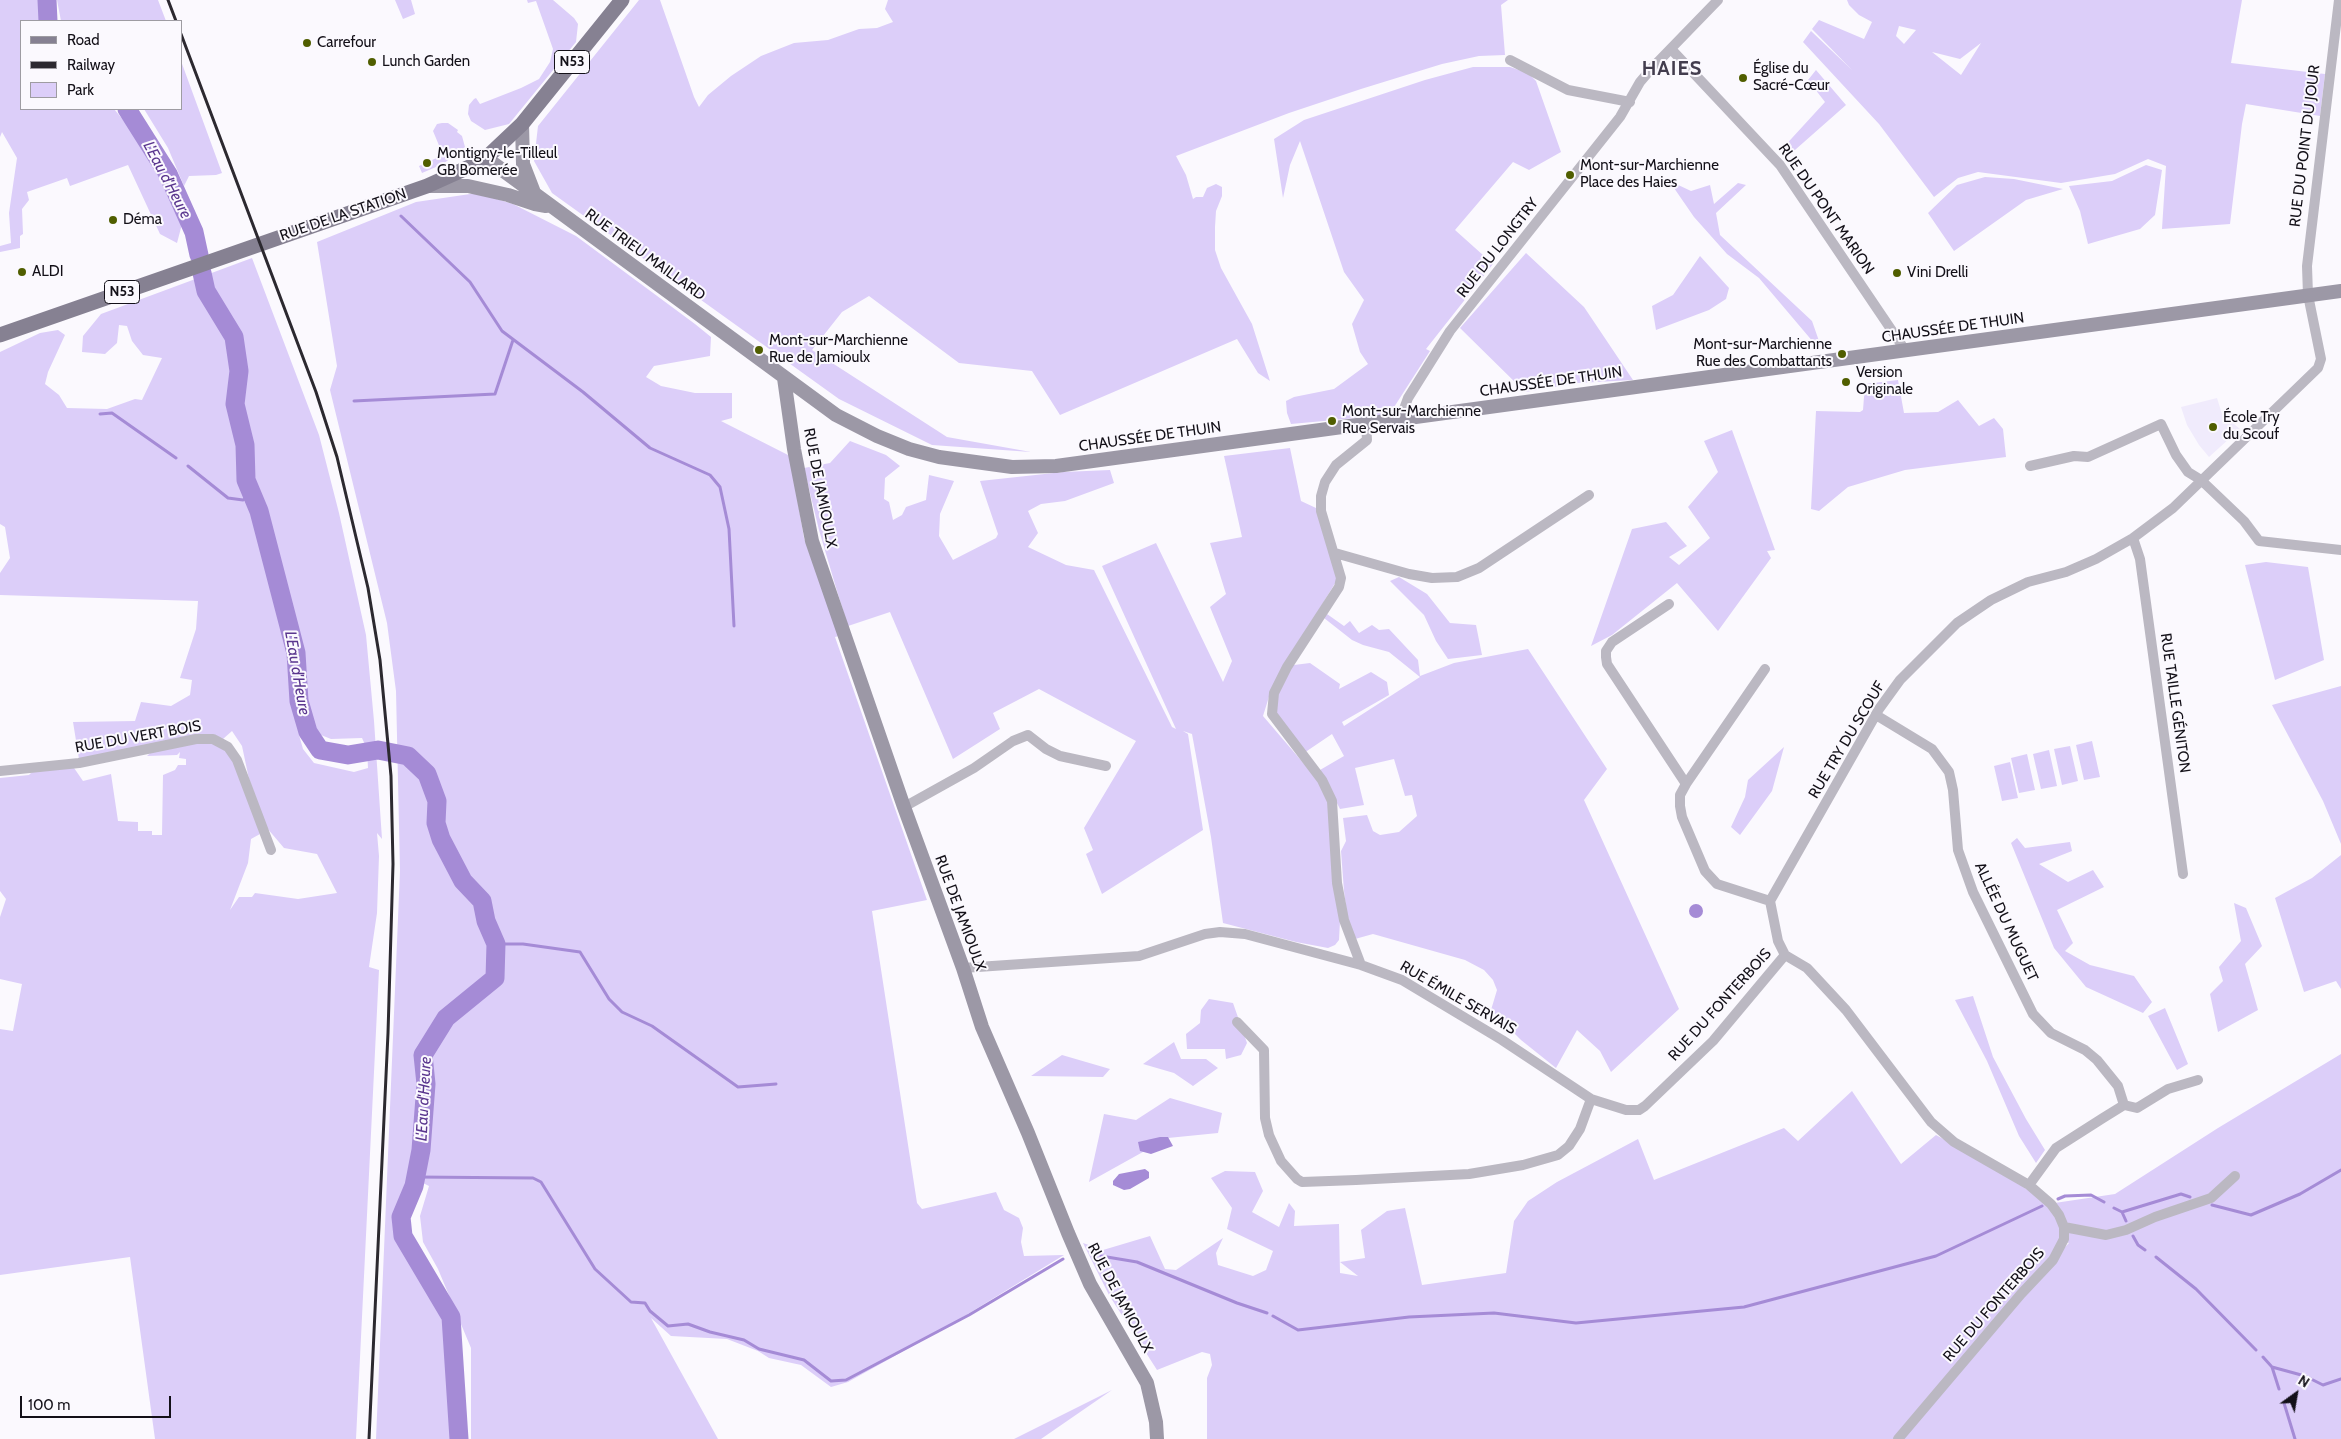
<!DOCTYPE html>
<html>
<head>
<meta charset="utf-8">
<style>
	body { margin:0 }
	#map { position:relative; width:2341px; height:1439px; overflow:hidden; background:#fbf9fe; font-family:Cabin,sans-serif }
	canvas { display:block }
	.legend { position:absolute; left:20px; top:20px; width:162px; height:90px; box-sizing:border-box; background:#fbf9fe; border:1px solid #9e9ca2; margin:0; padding:6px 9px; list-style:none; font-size:15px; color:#131018 }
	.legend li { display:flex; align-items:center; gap:10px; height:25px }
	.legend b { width:25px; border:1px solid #9e9ca2 }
	.north { position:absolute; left:2271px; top:1369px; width:50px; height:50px; -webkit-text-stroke:4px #fbf9fe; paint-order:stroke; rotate:32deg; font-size:14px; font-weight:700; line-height:20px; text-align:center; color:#131018 }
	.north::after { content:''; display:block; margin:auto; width:18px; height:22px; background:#131018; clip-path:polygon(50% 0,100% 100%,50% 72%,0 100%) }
	.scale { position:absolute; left:20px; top:1396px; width:151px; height:22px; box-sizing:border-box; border:2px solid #131018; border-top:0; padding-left:6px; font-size:15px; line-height:18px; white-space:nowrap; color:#131018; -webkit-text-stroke:4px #fbf9fe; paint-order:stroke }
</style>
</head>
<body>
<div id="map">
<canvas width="2341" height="1439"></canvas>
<ul class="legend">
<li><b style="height:6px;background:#868192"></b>Road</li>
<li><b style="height:6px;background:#2c2930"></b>Railway</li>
<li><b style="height:14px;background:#dccef9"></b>Park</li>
</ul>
<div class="north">N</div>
<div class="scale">100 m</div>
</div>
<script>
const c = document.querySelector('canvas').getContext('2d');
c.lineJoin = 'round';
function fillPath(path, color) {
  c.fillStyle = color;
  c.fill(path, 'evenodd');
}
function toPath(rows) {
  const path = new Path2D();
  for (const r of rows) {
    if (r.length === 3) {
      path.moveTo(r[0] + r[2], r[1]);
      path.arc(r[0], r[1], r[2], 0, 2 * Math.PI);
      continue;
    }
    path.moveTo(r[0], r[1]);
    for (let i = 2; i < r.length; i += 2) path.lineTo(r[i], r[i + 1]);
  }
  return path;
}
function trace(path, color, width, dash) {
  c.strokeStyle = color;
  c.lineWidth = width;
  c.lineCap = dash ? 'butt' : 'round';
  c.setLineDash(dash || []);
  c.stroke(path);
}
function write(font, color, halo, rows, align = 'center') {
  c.font = font + ' Cabin,sans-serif';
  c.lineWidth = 4;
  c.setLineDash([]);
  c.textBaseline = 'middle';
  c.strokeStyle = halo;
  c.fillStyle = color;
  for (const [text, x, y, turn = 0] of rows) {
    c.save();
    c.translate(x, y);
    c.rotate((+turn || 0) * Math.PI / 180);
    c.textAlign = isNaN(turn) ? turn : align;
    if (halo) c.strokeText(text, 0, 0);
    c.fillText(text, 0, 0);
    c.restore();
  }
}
fillPath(toPath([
	[2217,398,2222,414,2240,429,2209,457,2199,445,2187,425,2181,407]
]), '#f0ebfc');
fillPath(toPath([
	[0,0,40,0,44,21,21,21,21,109,114,109,145,146,174,187,182,224,177,243,160,234,128,165,70,186,67,178,27,192,29,200,22,209,23,234,20,236,20,248,0,252,0,246,11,243,9,213,17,158,2,132,0,137],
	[57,0,158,0,166,21,61,21],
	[395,0,411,0,415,14,403,19],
	[527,0,553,0,574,18,578,24,576,42,509,124,485,130,471,121,468,114,469,105,474,99,476,98,480,104,521,88,539,79,550,62,553,49,536,1,528,3],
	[639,0,660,0,694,97,699,107,708,95,731,76,761,56,794,43,828,40,859,29,877,28,893,22,885,9,888,0,1508,0,1501,5,1505,55,1479,56,1442,64,1361,89,1289,113,1176,156,1186,175,1193,199,1196,197,1203,197,1207,188,1216,184,1222,187,1222,196,1216,211,1215,227,1215,250,1221,268,1252,324,1270,381,1258,373,1237,339,1060,415,1032,371,959,363,869,296,842,312,812,350,947,437,1031,452,932,445,839,399,552,193,534,161,538,126],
	[1847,0,2242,0,2231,63,2325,74,2320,116,2246,104,2242,124,2230,224,2162,229,2166,166,2148,159,2115,174,2061,183,1978,172,1958,178,1934,197,1879,124,1803,42,1811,31,1852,70,1812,29,1819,20,1864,39,1872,22,1859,15,1849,5],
	[1899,26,1916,30,1904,44,1896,36],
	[1981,43,1961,75,1932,52,1960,59],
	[181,61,222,173,216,175,189,176,184,186,168,148,144,109,181,109],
	[1473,67,1510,67,1528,73,1536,81,1561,152,1529,170,1513,162,1455,230,1493,264,1426,349,1430,351,1389,415,1291,424,1287,413,1286,401,1294,397,1334,389,1368,364,1360,352,1352,324,1364,300,1344,272,1300,141,1290,165,1283,198,1274,139,1304,120,1425,80],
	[1816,70,1846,105,1787,157,1781,150,1825,102,1808,80],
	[442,123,448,123,458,130,457,132,462,136,465,147,443,164,422,173,419,166,443,155,433,131,437,124],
	[2146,165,2162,170,2155,215,2140,229,2088,244,2080,211,2069,186,2112,181],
	[1985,177,2014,179,2063,189,2026,200,1954,251,1928,213,1957,185],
	[1674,183,1691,191,1710,185,1714,204,1738,183,1746,185,1716,213,1720,235,1812,321,1819,341,1814,343,1759,278,1727,254,1694,217,1674,188],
	[477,193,513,204,576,236,695,324,711,337,710,356,654,366,646,377,661,386,695,393,732,393,732,418,721,421,790,456,804,538,839,636,835,637,927,900,872,911,917,1203,922,1209,996,1192,1004,1210,1019,1218,1023,1228,1021,1242,1024,1256,1064,1255,945,1328,848,1382,831,1387,801,1365,769,1358,758,1351,727,1339,671,1336,651,1318,718,1439,471,1439,471,1348,438,1269,423,1242,420,1216,429,1186,423,1183,407,1184,398,1217,399,1238,447,1319,453,1439,376,1439,400,871,396,691,387,623,330,390,337,366,317,242,416,202],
	[1526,253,1584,307,1633,380,1578,383,1525,392,1460,328],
	[1700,256,1729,288,1726,299,1709,310,1656,330,1652,306,1673,295],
	[252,258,319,435,339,513,366,635,374,721,382,839,377,833,379,856,377,913,369,967,379,970,356,1439,155,1439,130,1257,0,1275,0,1029,13,1031,22,984,0,979,0,917,6,899,0,891,0,778,29,775,33,771,72,765,83,781,111,774,118,821,138,822,138,831,152,831,152,835,162,835,163,775,175,770,178,765,186,765,186,759,179,758,180,752,177,755,147,756,152,751,210,741,207,734,194,735,79,759,73,722,135,721,141,702,171,706,190,695,192,680,180,678,196,629,198,601,0,595,0,573,10,558,5,527,0,524,0,352,40,333,58,330,65,335,48,372,45,384,59,395,67,408,107,409,135,399,142,400,162,358,143,355,132,341,127,326,119,325,117,343,105,354,82,352,83,336,101,314],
	[232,731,242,746,249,779,267,828,284,848,317,854,337,893,298,899,255,893,252,897,239,897,230,910,248,863,251,839,260,834,236,761,223,739],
	[311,731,331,739,362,738,367,749,368,768,354,772,314,763,303,749,299,735],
	[1898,380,1904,413,1938,412,1958,400,1979,426,1994,418,2003,429,2006,457,1905,470,1848,487,1819,511,1811,509,1816,411,1860,412,1863,410,1865,384],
	[1732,430,1775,550,1767,551,1771,558,1718,631,1677,583,1612,635,1591,646,1632,529,1666,522,1687,546,1669,557,1679,565,1710,538,1688,507,1718,472,1704,441],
	[850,441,886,455,900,466,885,478,884,499,889,502,893,520,902,515,906,507,926,500,929,475,954,481,940,514,939,536,953,560,996,538,998,534,980,481,1063,472,1110,470,1114,483,1065,501,1041,504,1028,511,1038,533,1028,547,1066,565,1094,570,1172,727,1176,729,1102,566,1156,543,1223,682,1232,661,1210,607,1226,594,1210,543,1242,537,1224,456,1290,448,1301,501,1316,508,1337,580,1272,687,1263,716,1323,786,1329,800,1340,921,1339,940,1335,945,1328,948,1296,942,1223,923,1211,837,1192,734,1183,731,1188,734,1203,830,1102,894,1086,854,1093,850,1084,828,1136,741,1039,689,993,713,1000,729,953,759,890,612,848,626,837,591,819,530,804,468,830,463],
	[2266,562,2308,567,2324,660,2275,680,2245,565],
	[1399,577,1427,594,1450,623,1476,625,1482,655,1448,659,1436,641,1424,615,1390,581],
	[1327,614,1344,626,1350,621,1359,633,1372,625,1379,630,1389,629,1418,660,1420,676,1454,663,1528,649,1607,769,1584,800,1679,1009,1611,1072,1600,1051,1577,1030,1556,1068,1521,1040,1491,1010,1497,990,1493,980,1484,970,1465,960,1373,934,1355,939,1347,915,1344,891,1341,851,1346,841,1343,818,1367,815,1373,831,1380,835,1399,832,1417,816,1412,795,1405,796,1394,759,1355,768,1364,805,1340,809,1320,770,1344,756,1332,734,1304,753,1275,711,1276,699,1288,669,1294,665,1310,663,1340,684,1339,689,1371,672,1387,682,1389,695,1342,722,1344,726,1420,677,1389,652,1363,645,1352,640,1324,618],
	[2341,686,2341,844,2323,801,2272,705],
	[2092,741,2100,777,2084,780,2076,745],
	[2070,746,2078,781,2062,785,2054,749],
	[1784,747,1772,791,1740,835,1731,827,1745,797,1748,780],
	[2049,750,2057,786,2041,789,2033,754],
	[2027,754,2035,790,2019,793,2011,758],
	[2010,762,2018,798,2002,801,1994,766],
	[2017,838,2025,848,2070,842,2072,851,2039,864,2068,882,2093,870,2104,887,2057,910,2073,943,2065,951,2090,965,2134,976,2152,1002,2143,1013,2086,987,2054,948,2011,843],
	[2341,855,2341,989,2336,981,2304,992,2275,898,2312,878],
	[2234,903,2246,908,2262,946,2245,964,2258,1010,2218,1032,2210,994,2223,981,2219,967,2241,941],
	[1973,996,1993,1057,2026,1119,2045,1150,2036,1163,2019,1136,1987,1061,1955,1000],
	[1209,999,1233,1003,1247,1043,1241,1055,1226,1059,1225,1049,1187,1049,1186,1034,1200,1023,1201,1010],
	[2165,1008,2188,1064,2177,1070,2148,1016],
	[1174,1042,1181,1059,1206,1059,1218,1068,1193,1086,1174,1073,1143,1064],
	[2341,1054,2341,1439,1207,1439,1207,1378,1212,1365,1210,1354,1202,1352,1157,1370,1109,1295,1083,1243,1103,1250,1150,1236,1165,1269,1176,1270,1223,1238,1216,1253,1218,1265,1253,1276,1266,1270,1273,1251,1227,1229,1232,1208,1211,1178,1225,1171,1255,1172,1263,1191,1252,1212,1279,1227,1289,1203,1295,1211,1294,1226,1339,1224,1340,1273,1358,1276,1340,1262,1365,1258,1361,1230,1387,1211,1405,1208,1422,1285,1506,1273,1514,1221,1528,1201,1557,1182,1638,1139,1654,1180,1784,1128,1798,1141,1852,1091,1901,1164,1936,1135,1995,1167,2048,1204,2115,1194,2218,1128],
	[2059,1240,2069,1243,2054,1258],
	[1062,1055,1110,1069,1103,1077,1031,1076],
	[1170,1098,1222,1113,1218,1133,1168,1138,1089,1182,1104,1114,1136,1120],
	[1112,1390,1041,1439,1014,1439]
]), '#dccef9');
fillPath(toPath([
	[1696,911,7],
	[1160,1137,1168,1137,1173,1146,1151,1154,1140,1151,1138,1142],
	[1145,1169,1149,1172,1149,1178,1130,1189,1124,1190,1113,1185,1113,1181,1119,1174]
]), '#a58bd6');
trace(toPath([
	[401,216,470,282,502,331,583,392,650,448,710,475,720,487,729,529,734,626],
	[354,401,495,394,513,340],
	[100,414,112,413,176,458],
	[188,466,228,498,243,500,252,495],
	[496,944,523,944,580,952,609,999,622,1012,652,1026,738,1087,776,1084],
	[416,1177,533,1178,541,1182,595,1269,631,1302,645,1303,650,1311,668,1326,688,1324,710,1332,744,1340,759,1349,804,1360,831,1381,846,1380,969,1315,1063,1259],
	[2058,1199,2065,1196,2091,1195,2104,1202],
	[2212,1205,2251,1215,2300,1194,2341,1170],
	[2114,1208,2122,1212,2181,1194,2190,1197],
	[2122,1212,2126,1221],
	[2133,1236,2138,1245,2145,1250],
	[1101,1256,1137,1262,1237,1303,1267,1313],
	[2156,1257,2196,1289,2256,1350],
	[1273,1316,1298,1330,1409,1317,1494,1313,1576,1323,1744,1307,1936,1256,2042,1206],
	[2263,1357,2272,1367,2279,1389],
	[2272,1367,2305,1376,2323,1385,2341,1379],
	[2284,1403,2295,1439]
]), '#a58bd6', 3);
trace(toPath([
	[47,0,48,21],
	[127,109,168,174,194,232,199,255],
	[202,273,206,291,234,337,239,371,235,404,245,445,246,480,259,511,296,653,299,701,308,732,320,750,348,755,378,750,408,756,427,774,437,801,436,823,441,839,463,881,482,901,486,921,496,944,495,978,446,1018,423,1055,426,1084,421,1150,414,1186,401,1217,403,1236,451,1317,459,1439]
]), '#a58bd6', 19);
trace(toPath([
	[1671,49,1780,165,1905,350],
	[1510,60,1568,90,1630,102],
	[1400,420,1408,398,1450,331,1620,117,1640,82,1652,68,1718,0],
	[1366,424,1367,440,1336,465,1325,482,1321,496,1321,511,1341,578,1339,587,1287,667,1274,693,1272,714,1322,780,1332,801,1337,883,1344,920,1361,965,1402,980,1502,1040,1591,1099],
	[2030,466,2074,456,2088,457,2161,424,2176,455,2188,472,2201,480,2244,521,2259,541,2341,550],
	[2133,538,2140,559,2183,874],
	[1335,553,1409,574,1432,578,1457,577,1479,568,1589,495],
	[1669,604,1612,642,1606,651,1606,657,1607,664,1686,784],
	[1765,669,1686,784,1680,795,1680,806,1682,817,1705,871,1717,884,1770,901],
	[1876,715,1932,749,1949,772,1953,790,1958,850,1973,892,2033,1014,2051,1033,2085,1050,2097,1060,2118,1086,2124,1105],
	[0,771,79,763,196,739,213,739,228,747,237,760,271,850],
	[904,807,974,768,1013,741,1028,735,1046,749,1060,756,1106,766],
	[1785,955,1778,941,1770,901,1879,709,1900,680,1957,623,1991,600,2028,582,2066,572,2096,559,2133,538,2173,508,2318,368,2321,359,2308,295,2307,266,2339,0],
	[963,968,1139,956,1205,934,1220,932,1245,934,1361,965],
	[1237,1022,1264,1050,1265,1118,1269,1135,1281,1161,1297,1179,1302,1182,1356,1180,1469,1174,1523,1165,1558,1155,1569,1146,1580,1129,1591,1099,1626,1110,1639,1110,1645,1106,1713,1041,1785,955,1807,968,1846,1010,1931,1122,1954,1142,2029,1185,2051,1204,2059,1215,2064,1227,2064,1239,2053,1260,2021,1294,1898,1439],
	[2029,1185,2056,1148,2103,1118,2124,1105,2137,1108,2168,1089,2198,1080],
	[2064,1227,2106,1235,2126,1230,2155,1217,2211,1198,2235,1176]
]), '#bbb8c2', 10);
trace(toPath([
	[522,124,523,164,535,195],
	[486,158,836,415,877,436,909,449,939,457,1012,467,1056,466,2341,291],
	[428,186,468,186,508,195,535,204,546,206],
	[784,378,794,449,812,541,904,807,963,968,982,1027,1028,1133,1068,1233,1090,1284,1147,1383,1156,1422,1157,1439]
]), '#9c98a6', 14);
trace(toPath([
	[0,335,427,186,478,163,486,158,522,124,622,0]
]), '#868192', 15);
trace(toPath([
	[168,0,176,21],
	[181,34,316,392,337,457,368,588,380,660,391,776,393,864,388,1033,369,1439]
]), '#2c2930', 3);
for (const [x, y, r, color] of [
	[307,43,5,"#505e00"],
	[372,62,5,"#505e00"],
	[1743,78,5,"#505e00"],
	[427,163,5,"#505e00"],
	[1570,175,5,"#505e00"],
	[113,220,5,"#505e00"],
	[22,272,5,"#505e00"],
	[1897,273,5,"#505e00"],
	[759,350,5,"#505e00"],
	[1842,354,5,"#505e00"],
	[1846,382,5,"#505e00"],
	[1332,421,5,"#505e00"],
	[2213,427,5,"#505e00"]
]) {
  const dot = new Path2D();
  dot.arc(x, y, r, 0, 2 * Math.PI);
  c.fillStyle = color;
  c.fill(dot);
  trace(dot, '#fbf9fe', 2);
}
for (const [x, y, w] of [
	[572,62,35],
	[122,292,35]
]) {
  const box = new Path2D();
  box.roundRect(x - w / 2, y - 11.5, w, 23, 4);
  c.fillStyle = '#fbf9fe';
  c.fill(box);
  trace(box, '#131018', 1);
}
write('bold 14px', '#131018', null, [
	["N53",572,62],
	["N53",122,292]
]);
write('15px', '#131018', '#fbf9fe', [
	["Carrefour",317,43],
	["Lunch Garden",382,62],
	["Église du",1753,69],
	["Sacré-Cœur",1753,86],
	["Montigny-le-Tilleul",437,154],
	["GB Bomerée",437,171],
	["Mont-sur-Marchienne",1580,166],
	["Place des Haies",1580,183],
	["Déma",123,220],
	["ALDI",32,272],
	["Vini Drelli",1907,273],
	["Mont-sur-Marchienne",769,341],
	["Rue de Jamioulx",769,358],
	["Mont-sur-Marchienne",1832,345,"right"],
	["Rue des Combattants",1832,362,"right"],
	["Version",1856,373],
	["Originale",1856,390],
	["Mont-sur-Marchienne",1342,412],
	["Rue Servais",1342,429],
	["École Try",2223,418],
	["du Scouf",2223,435]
], 'left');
write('15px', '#131018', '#fbf9fe', [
	["RUE DU POINT DU JOUR",2305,146,-83],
	["RUE DU PONT MARION",1826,209,55],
	["RUE DE LA STATION",343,215,-19],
	["RUE DU LONGTRY",1498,248,-52],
	["RUE TRIEU MAILLARD",645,255,36],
	["CHAUSSÉE DE THUIN",1953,328,-8],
	["CHAUSSÉE DE THUIN",1551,382,-8],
	["CHAUSSÉE DE THUIN",1150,437,-8],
	["RUE DE JAMIOULX",820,488,79],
	["RUE TAILLE GÉNITON",2175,703,82],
	["RUE DU VERT BOIS",138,737,-10],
	["RUE TRY DU SCOUF",1847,740,-59],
	["RUE DE JAMIOULX",960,913,70],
	["ALLÉE DU MUGUET",2006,922,65],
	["RUE ÉMILE SERVAIS",1458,998,30],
	["RUE DU FONTERBOIS",1720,1005,-48],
	["RUE DE JAMIOULX",1120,1298,62],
	["RUE DU FONTERBOIS",1994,1305,-49]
]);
write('italic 16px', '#5a368e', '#fbf9fe', [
	["L'Eau d'Heure",167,180,62],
	["L'Eau d'Heure",297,673,80],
	["L'Eau d'Heure",424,1099,-87]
]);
c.letterSpacing = '1px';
write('bold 20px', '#433d4e', '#fbf9fe', [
	["HAIES",1672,69]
]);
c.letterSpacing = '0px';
</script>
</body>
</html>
